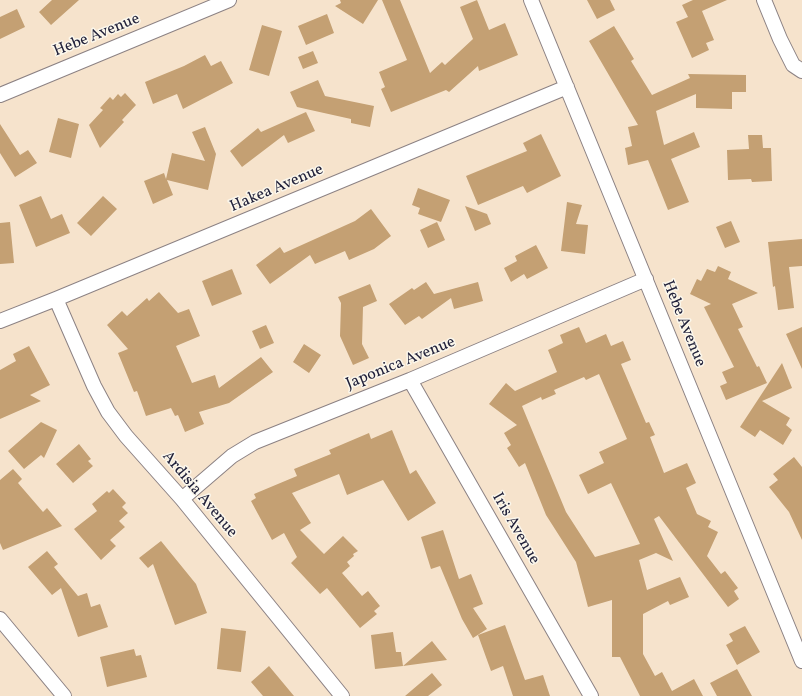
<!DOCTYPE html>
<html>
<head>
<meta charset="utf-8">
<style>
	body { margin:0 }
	canvas { display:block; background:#f6e3cc }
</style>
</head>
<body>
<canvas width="802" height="696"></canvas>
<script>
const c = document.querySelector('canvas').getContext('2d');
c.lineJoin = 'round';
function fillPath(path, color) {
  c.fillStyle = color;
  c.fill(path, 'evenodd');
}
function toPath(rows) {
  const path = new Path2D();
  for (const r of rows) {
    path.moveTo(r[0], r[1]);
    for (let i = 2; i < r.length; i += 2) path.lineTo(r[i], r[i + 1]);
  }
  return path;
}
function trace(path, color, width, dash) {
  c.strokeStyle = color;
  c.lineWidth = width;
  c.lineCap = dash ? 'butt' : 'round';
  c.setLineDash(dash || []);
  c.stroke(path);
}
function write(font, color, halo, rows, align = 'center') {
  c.font = font + ' Vollkorn,serif';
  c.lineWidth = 3;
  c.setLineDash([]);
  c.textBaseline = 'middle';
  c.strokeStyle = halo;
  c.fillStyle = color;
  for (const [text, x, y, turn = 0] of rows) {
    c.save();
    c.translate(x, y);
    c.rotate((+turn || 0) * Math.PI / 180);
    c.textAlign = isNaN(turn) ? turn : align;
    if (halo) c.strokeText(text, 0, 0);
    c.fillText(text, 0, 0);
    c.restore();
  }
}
fillPath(toPath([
	[52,0,79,0,51,25,39,12],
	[340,0,378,0,363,24,335,6,341,3],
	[382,0,400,0,430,73,442,62,445,65,473,39,460,7,477,0,489,30,505,23,518,55,479,71,478,66,449,92,446,90,391,112,381,89,385,87,379,72,407,60],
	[587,0,610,0,615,10,597,19],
	[693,0,727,0,702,11,714,40,706,43,709,50,692,58,676,22,688,17,682,5],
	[17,9,25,27,0,39,0,17],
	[327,14,334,33,306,45,298,26],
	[262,25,282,31,269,76,249,70],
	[614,26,634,59,631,61,652,95,690,78,688,74,746,75,746,92,732,92,732,109,696,108,696,94,656,111,664,145,694,132,700,147,671,159,689,202,668,210,648,160,628,165,625,148,632,146,628,127,638,125,589,41],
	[313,51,318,63,303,69,298,57],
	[205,55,211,66,221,61,233,83,183,109,177,94,153,104,145,82,184,66],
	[318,80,325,96,374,106,370,127,351,123,351,119,297,107,290,92],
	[125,93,136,105,122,120,124,122,100,148,89,125,103,110,100,108,110,97,113,100,118,94,121,97],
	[306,112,315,131,288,143,284,135,242,167,230,151,258,128,261,132],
	[58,118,79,124,71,158,49,152],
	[0,124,20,155,28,150,37,163,15,177,0,153],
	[205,127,216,154,208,190,167,180,173,195,153,204,144,181,164,173,166,179,172,153,205,161,192,132],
	[541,134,561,176,527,193,523,186,478,205,466,176,527,151,523,143],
	[748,135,762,135,763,148,771,148,772,181,752,182,751,179,728,180,727,150,749,149],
	[418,188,450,200,441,222,418,214,420,208,412,205],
	[41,196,51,219,62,214,70,233,36,247,19,205],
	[103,196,117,209,91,236,77,223],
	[567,202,582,205,576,224,588,225,585,254,561,251],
	[465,206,487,214,491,224,475,231],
	[371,209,391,236,374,249,349,260,345,251,315,264,310,255,270,284,256,265,280,247,284,253,355,221],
	[731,221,740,242,725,248,716,227],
	[10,222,14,263,0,264,0,223],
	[437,222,445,240,428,248,420,230],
	[802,239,802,266,789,267,794,308,778,310,775,286,773,287,768,242],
	[536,245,548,268,527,279,524,274,511,282,504,268,517,261,515,256],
	[718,266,731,272,728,279,758,293,732,304,743,327,738,329,757,367,759,366,767,383,726,400,720,386,727,383,722,372,734,367,704,307,711,304,690,294,697,279,701,281,707,269,715,272],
	[232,269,242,294,212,306,202,281],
	[426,282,434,294,478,282,483,301,454,309,451,298,422,319,419,316,405,325,389,304,412,288,414,290],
	[370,284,377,301,363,307,362,344,369,358,353,365,340,336,341,303,338,297],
	[159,292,178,313,189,309,200,336,176,346,192,383,215,375,219,388,261,357,273,372,229,403,199,412,204,424,185,432,178,415,175,416,171,408,146,416,137,391,134,392,118,353,128,349,107,325,122,311,127,316,147,298,149,301],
	[266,325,274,343,260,349,252,331],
	[579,327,586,343,606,334,611,346,623,341,631,360,621,364,646,423,649,422,655,435,650,437,664,473,687,463,696,483,686,488,697,514,711,521,708,527,718,532,707,556,721,574,725,571,738,588,734,591,739,599,728,607,659,516,654,519,673,561,656,553,639,560,647,590,680,577,689,597,670,605,668,601,643,614,643,654,655,676,662,672,672,691,694,679,703,696,640,696,620,657,612,657,612,600,588,607,576,562,546,515,525,463,519,467,507,448,511,445,504,433,517,425,489,404,506,383,515,391,557,372,548,350,563,343,560,335],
	[599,374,627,439,599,452,604,463,579,475,588,494,611,483,640,544,595,557,566,512,522,406,541,397,542,400,556,394,554,390,584,377,586,380],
	[802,327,802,369,786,334],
	[304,344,321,355,309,373,293,362],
	[29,346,50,385,30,395,41,401,0,419,0,370,16,361,13,354],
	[782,363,792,388,762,401,790,418,786,425,792,430,783,445,760,430,755,437,740,427],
	[41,422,57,430,44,458,41,455,24,469,8,451],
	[392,430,410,474,416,470,436,503,408,521,383,480,347,495,339,474,292,493,311,523,300,530,324,554,343,536,358,551,353,554,354,556,347,562,350,566,342,573,362,596,368,591,380,606,374,611,377,614,360,628,327,588,320,594,291,563,297,557,284,533,272,540,251,501,256,498,254,494,297,476,294,469,331,454,329,450,369,433,371,439],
	[79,444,91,459,88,461,93,466,73,483,56,464],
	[794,457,802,467,802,540,789,512,769,487,778,480,773,474],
	[13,469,22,479,18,483,43,512,47,508,62,526,3,550,0,543,0,480],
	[113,489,126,503,122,507,128,513,119,521,125,527,110,540,116,546,101,560,74,529,97,511,92,504,107,491,109,493],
	[443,530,459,579,471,574,483,604,473,608,487,629,473,638,462,619,440,566,431,569,421,537],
	[161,541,196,584,207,613,175,625,153,564,148,568,139,558],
	[47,551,58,564,54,567,78,596,87,593,91,607,100,604,108,627,78,637,61,588,52,595,28,567],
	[505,625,525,680,543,675,550,696,513,696,503,666,491,671,478,635],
	[745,626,760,652,737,665,726,645,733,641,729,634],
	[221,628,246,631,241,672,217,669],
	[393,632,396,652,401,652,403,666,375,669,371,635],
	[432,641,447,660,403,666],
	[134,649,136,656,141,655,147,677,107,687,100,657],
	[269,666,294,696,263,696,251,682],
	[737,669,752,696,717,696,710,683],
	[432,673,442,685,428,696,405,696]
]), '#c4a073');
const street = toPath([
	[531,0,802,661],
	[764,0,780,39,793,65,802,71],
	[0,95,229,0],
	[56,299,94,386,108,412,126,436,182,499,342,696],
	[0,321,56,299,567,87],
	[410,380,591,696],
	[182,499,232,456,255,442,410,380,646,279],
	[0,619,64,696]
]);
trace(street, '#8c8284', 16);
trace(street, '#fff', 14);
write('16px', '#22223b', '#fbf7ec', [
	["Hebe Avenue",97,36,-22],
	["Hakea Avenue",277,189,-23],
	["Hebe Avenue",683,324,68],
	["Japonica Avenue",401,364,-22],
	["Ardisia Avenue",199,495,50],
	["Iris Avenue",515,529,60]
]);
</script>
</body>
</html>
